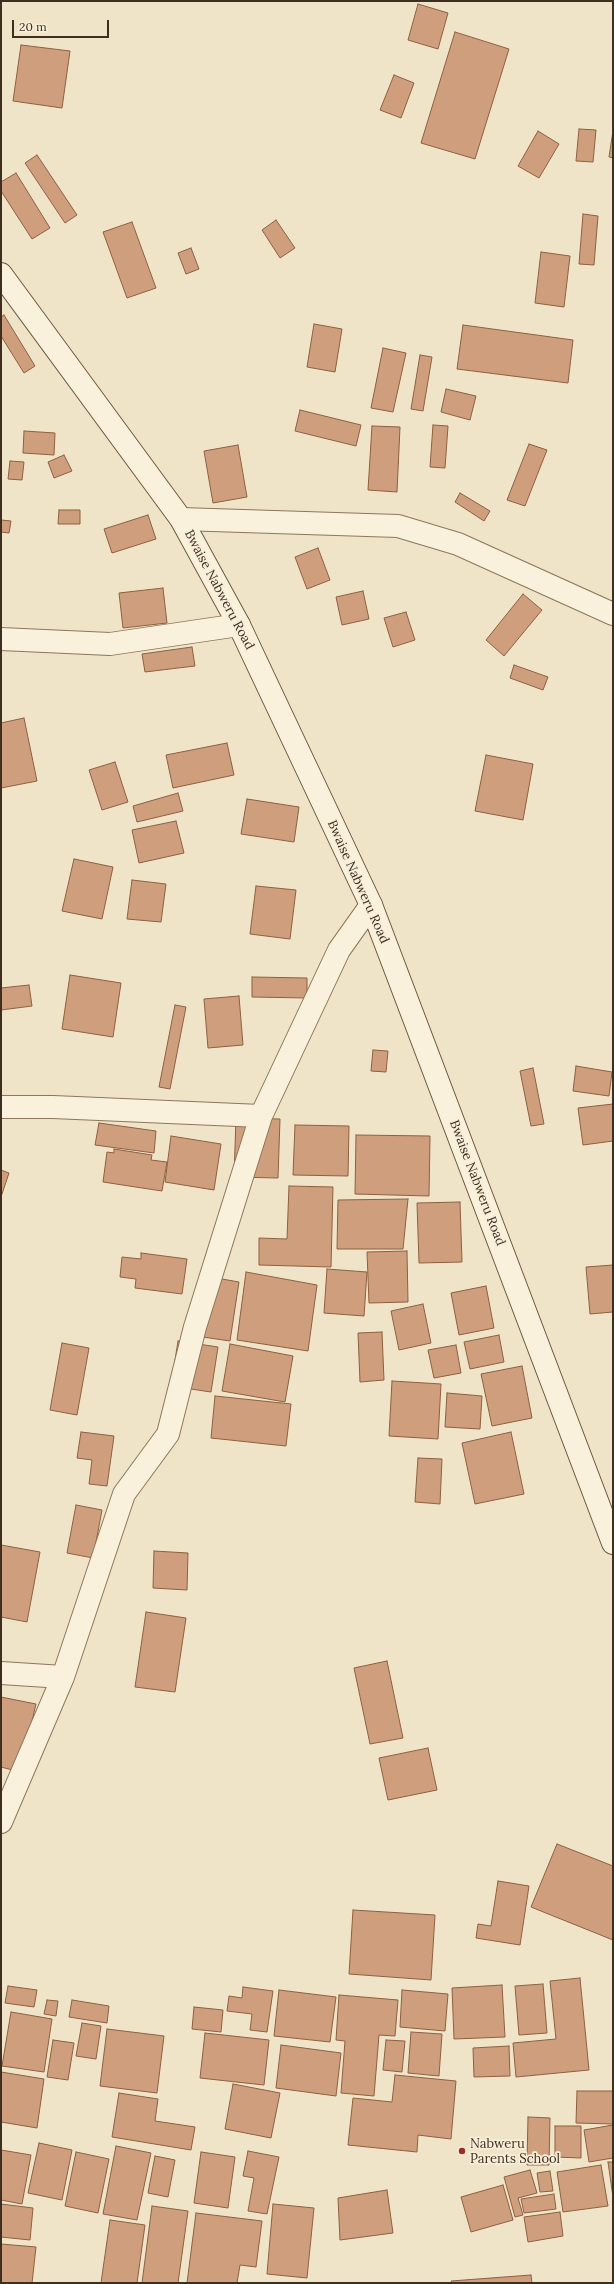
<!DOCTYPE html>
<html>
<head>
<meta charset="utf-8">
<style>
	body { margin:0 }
	#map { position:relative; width:614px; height:2284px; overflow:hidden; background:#f0e4c8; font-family:Lora,serif }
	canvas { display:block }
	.frame { position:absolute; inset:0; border:2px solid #3d2e20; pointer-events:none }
	.scale { position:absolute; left:12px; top:20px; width:97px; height:18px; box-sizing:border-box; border:2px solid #3d2e20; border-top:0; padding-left:5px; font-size:12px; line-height:14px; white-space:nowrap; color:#3d2e20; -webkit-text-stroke:3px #f7eed8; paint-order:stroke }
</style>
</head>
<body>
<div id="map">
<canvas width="614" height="2284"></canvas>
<div class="frame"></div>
<div class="scale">20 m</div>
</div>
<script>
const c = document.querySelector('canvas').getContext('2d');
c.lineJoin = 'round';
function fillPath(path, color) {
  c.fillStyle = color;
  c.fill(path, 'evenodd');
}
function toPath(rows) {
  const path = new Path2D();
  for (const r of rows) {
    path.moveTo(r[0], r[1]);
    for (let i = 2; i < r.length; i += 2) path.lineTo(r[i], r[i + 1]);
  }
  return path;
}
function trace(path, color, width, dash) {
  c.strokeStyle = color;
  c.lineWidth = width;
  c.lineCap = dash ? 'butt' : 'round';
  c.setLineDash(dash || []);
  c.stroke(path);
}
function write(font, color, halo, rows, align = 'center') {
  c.font = font + ' Lora,serif';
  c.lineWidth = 3.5;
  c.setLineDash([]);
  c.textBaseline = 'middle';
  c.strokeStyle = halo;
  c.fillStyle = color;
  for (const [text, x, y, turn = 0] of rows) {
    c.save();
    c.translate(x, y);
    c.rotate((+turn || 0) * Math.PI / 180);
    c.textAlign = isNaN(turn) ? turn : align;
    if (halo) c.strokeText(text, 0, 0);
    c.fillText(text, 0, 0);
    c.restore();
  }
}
const building = toPath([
	[418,4,448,13,438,49,408,40,418,4],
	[455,32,509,49,475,159,421,143,455,32],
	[21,45,70,51,62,108,13,101,21,45],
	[394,75,414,83,401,118,380,110,394,75],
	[579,129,596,130,593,162,576,161,579,129],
	[538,131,559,144,539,178,518,166,538,131],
	[613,131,613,158,609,157,613,131],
	[37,155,77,215,65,223,25,163,37,155],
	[16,173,50,228,32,239,1,191,1,182,16,173],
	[583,214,598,216,594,265,579,264,583,214],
	[276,220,295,248,280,258,262,230,276,220],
	[132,222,156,288,127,298,103,232,132,222],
	[191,248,199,269,186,274,178,253,191,248],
	[541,252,570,256,564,307,535,303,541,252],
	[4,315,35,366,24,373,1,336,1,317,4,315],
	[314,324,342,329,335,372,307,367,314,324],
	[463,325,573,340,568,383,457,369,463,325],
	[383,348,406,353,393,412,371,408,383,348],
	[420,355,432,357,423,411,411,409,420,355],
	[446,389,476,396,470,420,441,412,446,389],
	[300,410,361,425,356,446,295,431,300,410],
	[433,425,448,426,445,468,430,467,433,425],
	[372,426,400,427,397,492,368,490,372,426],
	[24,431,55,433,54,455,23,453,24,431],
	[529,444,547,450,525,506,507,500,529,444],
	[238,445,247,497,213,503,204,451,238,445],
	[64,455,72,471,54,478,48,462,64,455],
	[10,461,24,462,22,480,8,479,10,461],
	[460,493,490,511,484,521,455,502,460,493],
	[59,510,80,510,80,524,58,524,59,510],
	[148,515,156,539,112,553,104,529,148,515],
	[1,520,11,521,9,533,1,532,1,520],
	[318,548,330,580,307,589,295,557,318,548],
	[163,588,167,623,123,628,119,593,163,588],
	[363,591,369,619,342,625,336,597,363,591],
	[523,594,542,610,504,656,486,640,523,594],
	[406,612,415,640,393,647,384,618,406,612],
	[192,647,195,666,145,672,142,654,192,647],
	[514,665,548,677,543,690,510,678,514,665],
	[24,718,37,781,1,788,1,723,24,718],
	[227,743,234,775,173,788,166,755,227,743],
	[486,755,533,764,523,820,475,811,486,755],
	[115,762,128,802,102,810,89,770,115,762],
	[178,793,183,811,137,822,133,806,178,793],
	[247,799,299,807,294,842,241,834,247,799],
	[176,821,184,853,139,863,132,830,176,821],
	[74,859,113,867,102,919,62,911,74,859],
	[132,880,166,884,161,922,127,919,132,880],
	[256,886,296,890,290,939,250,934,256,886],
	[70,975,121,983,113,1037,62,1029,70,975],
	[252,977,307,978,307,998,252,997,252,977],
	[29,985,32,1006,1,1010,1,988,29,985],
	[239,996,243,1045,208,1048,204,999,239,996],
	[175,1005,186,1007,170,1089,159,1087,175,1005],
	[373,1050,388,1051,386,1072,371,1071,373,1050],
	[576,1066,612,1072,609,1096,573,1091,576,1066],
	[533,1068,544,1124,531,1126,520,1071,533,1068],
	[613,1104,613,1141,583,1145,578,1108,613,1104],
	[236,1118,280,1119,278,1178,234,1177,236,1118],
	[99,1123,156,1131,154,1153,95,1145,99,1123],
	[295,1125,349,1126,348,1176,293,1175,295,1125],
	[356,1135,430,1136,429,1196,355,1194,356,1135],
	[171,1136,221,1144,214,1190,165,1182,171,1136],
	[114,1149,152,1155,151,1160,167,1162,162,1191,103,1182,107,1152,114,1153,114,1149],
	[1,1170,9,1173,1,1197,1,1170],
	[289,1186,333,1187,331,1267,259,1265,259,1238,287,1239,289,1186],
	[408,1199,403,1249,337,1249,338,1200,408,1199],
	[460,1202,462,1262,419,1263,417,1203,460,1202],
	[407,1251,408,1302,369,1303,367,1252,407,1251],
	[141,1253,187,1259,182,1294,135,1288,136,1279,120,1277,122,1257,141,1259,141,1253],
	[613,1265,613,1312,590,1314,586,1267,613,1265],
	[327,1269,367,1272,364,1316,324,1313,327,1269],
	[246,1272,317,1285,308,1351,237,1340,246,1272],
	[205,1276,239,1282,230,1341,196,1336,205,1276],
	[486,1286,494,1328,459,1335,451,1293,486,1286],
	[423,1304,431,1343,399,1350,391,1311,423,1304],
	[382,1332,384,1380,360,1382,358,1333,382,1332],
	[499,1335,504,1362,470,1369,464,1342,499,1335],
	[178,1341,218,1347,211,1392,171,1386,178,1341],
	[62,1343,89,1348,77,1415,50,1410,62,1343],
	[230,1344,293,1356,285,1402,222,1391,230,1344],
	[456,1345,461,1373,434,1378,428,1350,456,1345],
	[522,1366,532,1418,492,1426,481,1374,522,1366],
	[392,1381,441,1384,438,1439,389,1436,392,1381],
	[447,1393,482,1396,480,1429,445,1427,447,1393],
	[215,1396,291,1404,286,1446,211,1438,215,1396],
	[81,1432,114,1436,107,1486,89,1484,92,1460,77,1458,81,1432],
	[511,1432,524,1494,475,1504,462,1443,511,1432],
	[418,1458,442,1459,440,1504,415,1502,418,1458],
	[76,1505,102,1510,93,1558,67,1553,76,1505],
	[1,1545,40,1552,27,1622,1,1617,1,1545],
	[154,1551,188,1553,187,1590,153,1588,154,1551],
	[146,1612,186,1618,175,1692,135,1687,146,1612],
	[387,1661,403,1738,370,1744,354,1668,387,1661],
	[1,1697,36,1704,20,1772,1,1767,1,1697],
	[428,1748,437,1790,388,1800,379,1758,428,1748],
	[557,1844,613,1866,613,1940,531,1907,557,1844],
	[498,1881,529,1886,520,1945,476,1938,478,1924,491,1926,498,1881],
	[353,1910,435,1915,431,1980,349,1974,353,1910],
	[580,1978,589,2070,516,2077,513,2043,556,2039,550,1981,580,1978],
	[543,1984,547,2033,519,2035,515,1986,543,1984],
	[502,1985,505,2037,454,2039,452,1988,502,1985],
	[8,1986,37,1990,34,2007,5,2003,8,1986],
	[243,1987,273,1991,267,2032,250,2030,252,2014,227,2011,229,1996,242,1998,243,1987],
	[279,1990,336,1997,330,2042,274,2036,279,1990],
	[402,1990,448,1994,445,2031,400,2027,402,1990],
	[339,1995,398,2000,395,2036,379,2035,374,2096,341,2093,345,2041,336,2040,339,1995],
	[47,2000,58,2001,56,2016,44,2014,47,2000],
	[72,2000,109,2006,107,2023,69,2017,72,2000],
	[194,2007,223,2010,221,2032,192,2029,194,2007],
	[11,2012,52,2019,44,2072,2,2066,11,2012],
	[82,2023,101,2026,96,2059,76,2056,82,2023],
	[107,2029,164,2036,157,2093,100,2086,107,2029],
	[411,2032,442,2034,439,2076,408,2073,411,2032],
	[205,2033,269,2040,264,2085,200,2078,205,2033],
	[53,2040,74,2043,68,2080,47,2077,53,2040],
	[386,2040,405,2041,402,2072,383,2070,386,2040],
	[281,2045,341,2053,336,2096,276,2088,281,2045],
	[509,2046,510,2076,474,2077,473,2048,509,2046],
	[1,2072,44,2079,37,2128,1,2122,1,2072],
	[395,2075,456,2081,451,2139,418,2135,417,2152,348,2145,353,2098,392,2102,395,2075],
	[233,2084,280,2093,271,2138,225,2129,233,2084],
	[577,2091,613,2091,613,2124,576,2123,577,2091],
	[119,2093,158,2099,155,2121,195,2127,191,2150,112,2137,119,2093],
	[528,2117,550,2118,549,2165,527,2165,528,2117],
	[613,2125,613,2158,589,2162,584,2130,613,2125],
	[555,2126,581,2126,581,2158,555,2157,555,2126],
	[39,2143,72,2150,62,2200,28,2193,39,2143],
	[116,2146,151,2153,137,2220,103,2214,116,2146],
	[1,2150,31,2155,22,2204,1,2200,1,2150],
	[248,2151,279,2157,267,2214,248,2211,254,2178,243,2176,248,2151],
	[76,2152,109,2159,98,2213,65,2206,76,2152],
	[201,2152,235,2157,228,2208,194,2203,201,2152],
	[155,2156,175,2160,168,2197,148,2193,155,2156],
	[608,2162,613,2162,613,2197,608,2162],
	[601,2165,608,2206,563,2212,557,2172,601,2165],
	[530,2170,537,2193,518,2198,523,2215,515,2217,504,2177,530,2170],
	[550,2171,553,2191,540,2192,537,2173,550,2171],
	[503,2185,513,2220,471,2232,461,2197,503,2185],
	[387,2190,393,2233,340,2240,338,2198,387,2190],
	[554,2194,556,2209,524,2213,521,2199,554,2194],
	[1,2204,33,2208,30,2240,1,2237,1,2204],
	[273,2204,314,2208,307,2278,267,2274,273,2204],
	[152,2206,188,2211,178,2283,142,2283,152,2206],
	[560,2212,563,2236,528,2242,524,2217,560,2212],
	[196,2213,262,2221,256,2267,240,2265,237,2283,187,2283,196,2213],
	[110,2220,145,2225,137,2283,101,2283,110,2220],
	[1,2244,36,2247,32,2283,1,2283,1,2244],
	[531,2275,532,2283,452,2283,451,2281,531,2275]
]);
fillPath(building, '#cf9f7d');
trace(building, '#8d5f41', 1);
const street = toPath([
	[181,519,398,526,458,544,613,614],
	[1,639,110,644,239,625],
	[1,1107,53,1107,261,1116],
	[1,1673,63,1677],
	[1,1822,63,1677,124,1494,168,1434,195,1327,261,1116,339,950,371,905]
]);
const secondary = toPath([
	[1,274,181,519,239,625,371,905,613,1543]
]);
trace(street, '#8d765c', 24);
trace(secondary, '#6f573f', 24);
trace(street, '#faf1dc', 22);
trace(secondary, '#faf1dc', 22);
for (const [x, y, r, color] of [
	[462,2151,4,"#9e2a2b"]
]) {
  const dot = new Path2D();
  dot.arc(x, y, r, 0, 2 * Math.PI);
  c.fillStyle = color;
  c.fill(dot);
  trace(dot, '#f7eed8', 1.5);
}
write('13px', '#3d2e20', '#f7eed8', [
	["Bwaise Nabweru Road",219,590,62],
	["Bwaise Nabweru Road",358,882,66],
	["Bwaise Nabweru Road",477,1183,69]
]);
write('13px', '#3d2e20', '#f7eed8', [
	["Nabweru",470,2144],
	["Parents School",470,2159]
], 'left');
</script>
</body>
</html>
